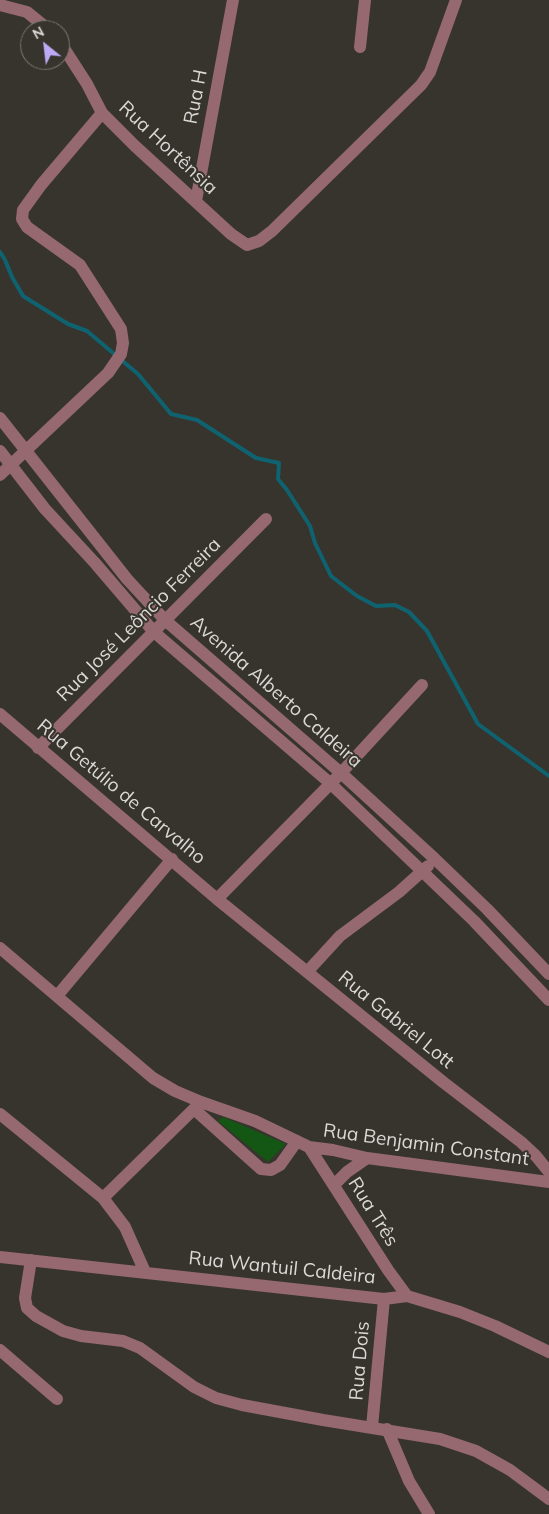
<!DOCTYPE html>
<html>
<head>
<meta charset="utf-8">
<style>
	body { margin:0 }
	#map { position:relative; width:549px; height:1514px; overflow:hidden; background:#37342e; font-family:Mulish,sans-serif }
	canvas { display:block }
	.north { position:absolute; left:20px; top:20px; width:50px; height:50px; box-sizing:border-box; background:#37342e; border:1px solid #787671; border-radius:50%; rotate:331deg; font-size:14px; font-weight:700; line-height:20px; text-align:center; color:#dad9d5 }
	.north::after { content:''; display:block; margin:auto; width:18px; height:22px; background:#bda9f5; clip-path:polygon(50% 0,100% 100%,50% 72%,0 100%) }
</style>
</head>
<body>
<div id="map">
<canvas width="549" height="1514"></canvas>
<div class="north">N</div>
</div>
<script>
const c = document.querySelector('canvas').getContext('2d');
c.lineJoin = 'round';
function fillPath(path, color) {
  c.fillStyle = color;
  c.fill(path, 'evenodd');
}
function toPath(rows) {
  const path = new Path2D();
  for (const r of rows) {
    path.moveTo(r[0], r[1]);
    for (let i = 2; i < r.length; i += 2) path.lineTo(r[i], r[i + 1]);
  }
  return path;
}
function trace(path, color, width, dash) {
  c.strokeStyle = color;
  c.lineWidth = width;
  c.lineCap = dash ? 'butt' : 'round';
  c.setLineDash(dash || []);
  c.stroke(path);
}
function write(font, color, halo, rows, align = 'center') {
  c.font = font + ' Mulish,sans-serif';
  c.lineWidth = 4;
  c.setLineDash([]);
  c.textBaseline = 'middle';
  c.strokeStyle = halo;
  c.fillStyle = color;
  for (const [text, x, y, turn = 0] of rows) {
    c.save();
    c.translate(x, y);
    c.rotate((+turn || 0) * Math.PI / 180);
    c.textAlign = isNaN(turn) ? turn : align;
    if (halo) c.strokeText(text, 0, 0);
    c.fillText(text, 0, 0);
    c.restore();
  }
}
fillPath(toPath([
	[223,1117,286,1144,268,1162,218,1121]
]), '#145714');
trace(toPath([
	[0,252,5,260,12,277,23,296,68,324,87,331,138,374,171,414,197,420,256,458,279,463,278,479,287,490,310,526,315,543,331,576,357,596,376,606,395,605,409,612,427,631,478,724,549,776]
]), '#0f6370', 4);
trace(toPath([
	[0,5,27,12,49,30],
	[60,42,87,84,102,113,135,146,231,234,247,245,259,241,272,231,421,85,430,72,456,0],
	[360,47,365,0],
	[196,201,233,0],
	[0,418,127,579,165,620,341,773,435,859,487,909,549,974],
	[0,451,45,509,95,563,154,632,330,783,474,921,549,1000],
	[0,475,108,373,121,354,123,343,121,329,80,265,27,227,22,219,23,210,41,185,102,113],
	[0,714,217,899,443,1082,521,1142,536,1156,549,1172],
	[38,748,266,519],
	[217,899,341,773,422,685],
	[0,948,153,1078,175,1091,201,1102,255,1121,309,1147,333,1150,367,1158,549,1182],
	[307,972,340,936,399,892,428,866],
	[57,996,172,859],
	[194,1109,261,1169,271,1170,280,1165,297,1141],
	[0,1114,103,1198,125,1227,145,1272],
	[309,1147,388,1270,407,1296],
	[334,1185,347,1172,367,1158],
	[103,1198,199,1104],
	[0,1257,384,1299,407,1296,460,1312,495,1326,549,1352],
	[31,1260,25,1298,27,1308,36,1316,63,1331,81,1336,123,1341,140,1348,194,1387,216,1398,242,1405,323,1420,440,1439,476,1451,510,1470,549,1499],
	[0,1350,57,1399],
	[372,1427,384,1299],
	[387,1429,409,1481,429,1514]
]), '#95696f', 12);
write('19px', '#dad9d5', '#37342e', [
	["Rua H",196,97,-79],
	["Rua Hortênsia",168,148,43],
	["Rua José Leôncio Ferreira",139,620,-45],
	["Avenida Alberto Caldeira",276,692,41],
	["Rua Getúlio de Carvalho",121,792,40],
	["Rua Gabriel Lott",396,1020,39],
	["Rua Benjamin Constant",426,1145,8],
	["Rua Três",373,1212,58],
	["Rua Wantuil Caldeira",282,1268,6],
	["Rua Dois",360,1361,-85]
]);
</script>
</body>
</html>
